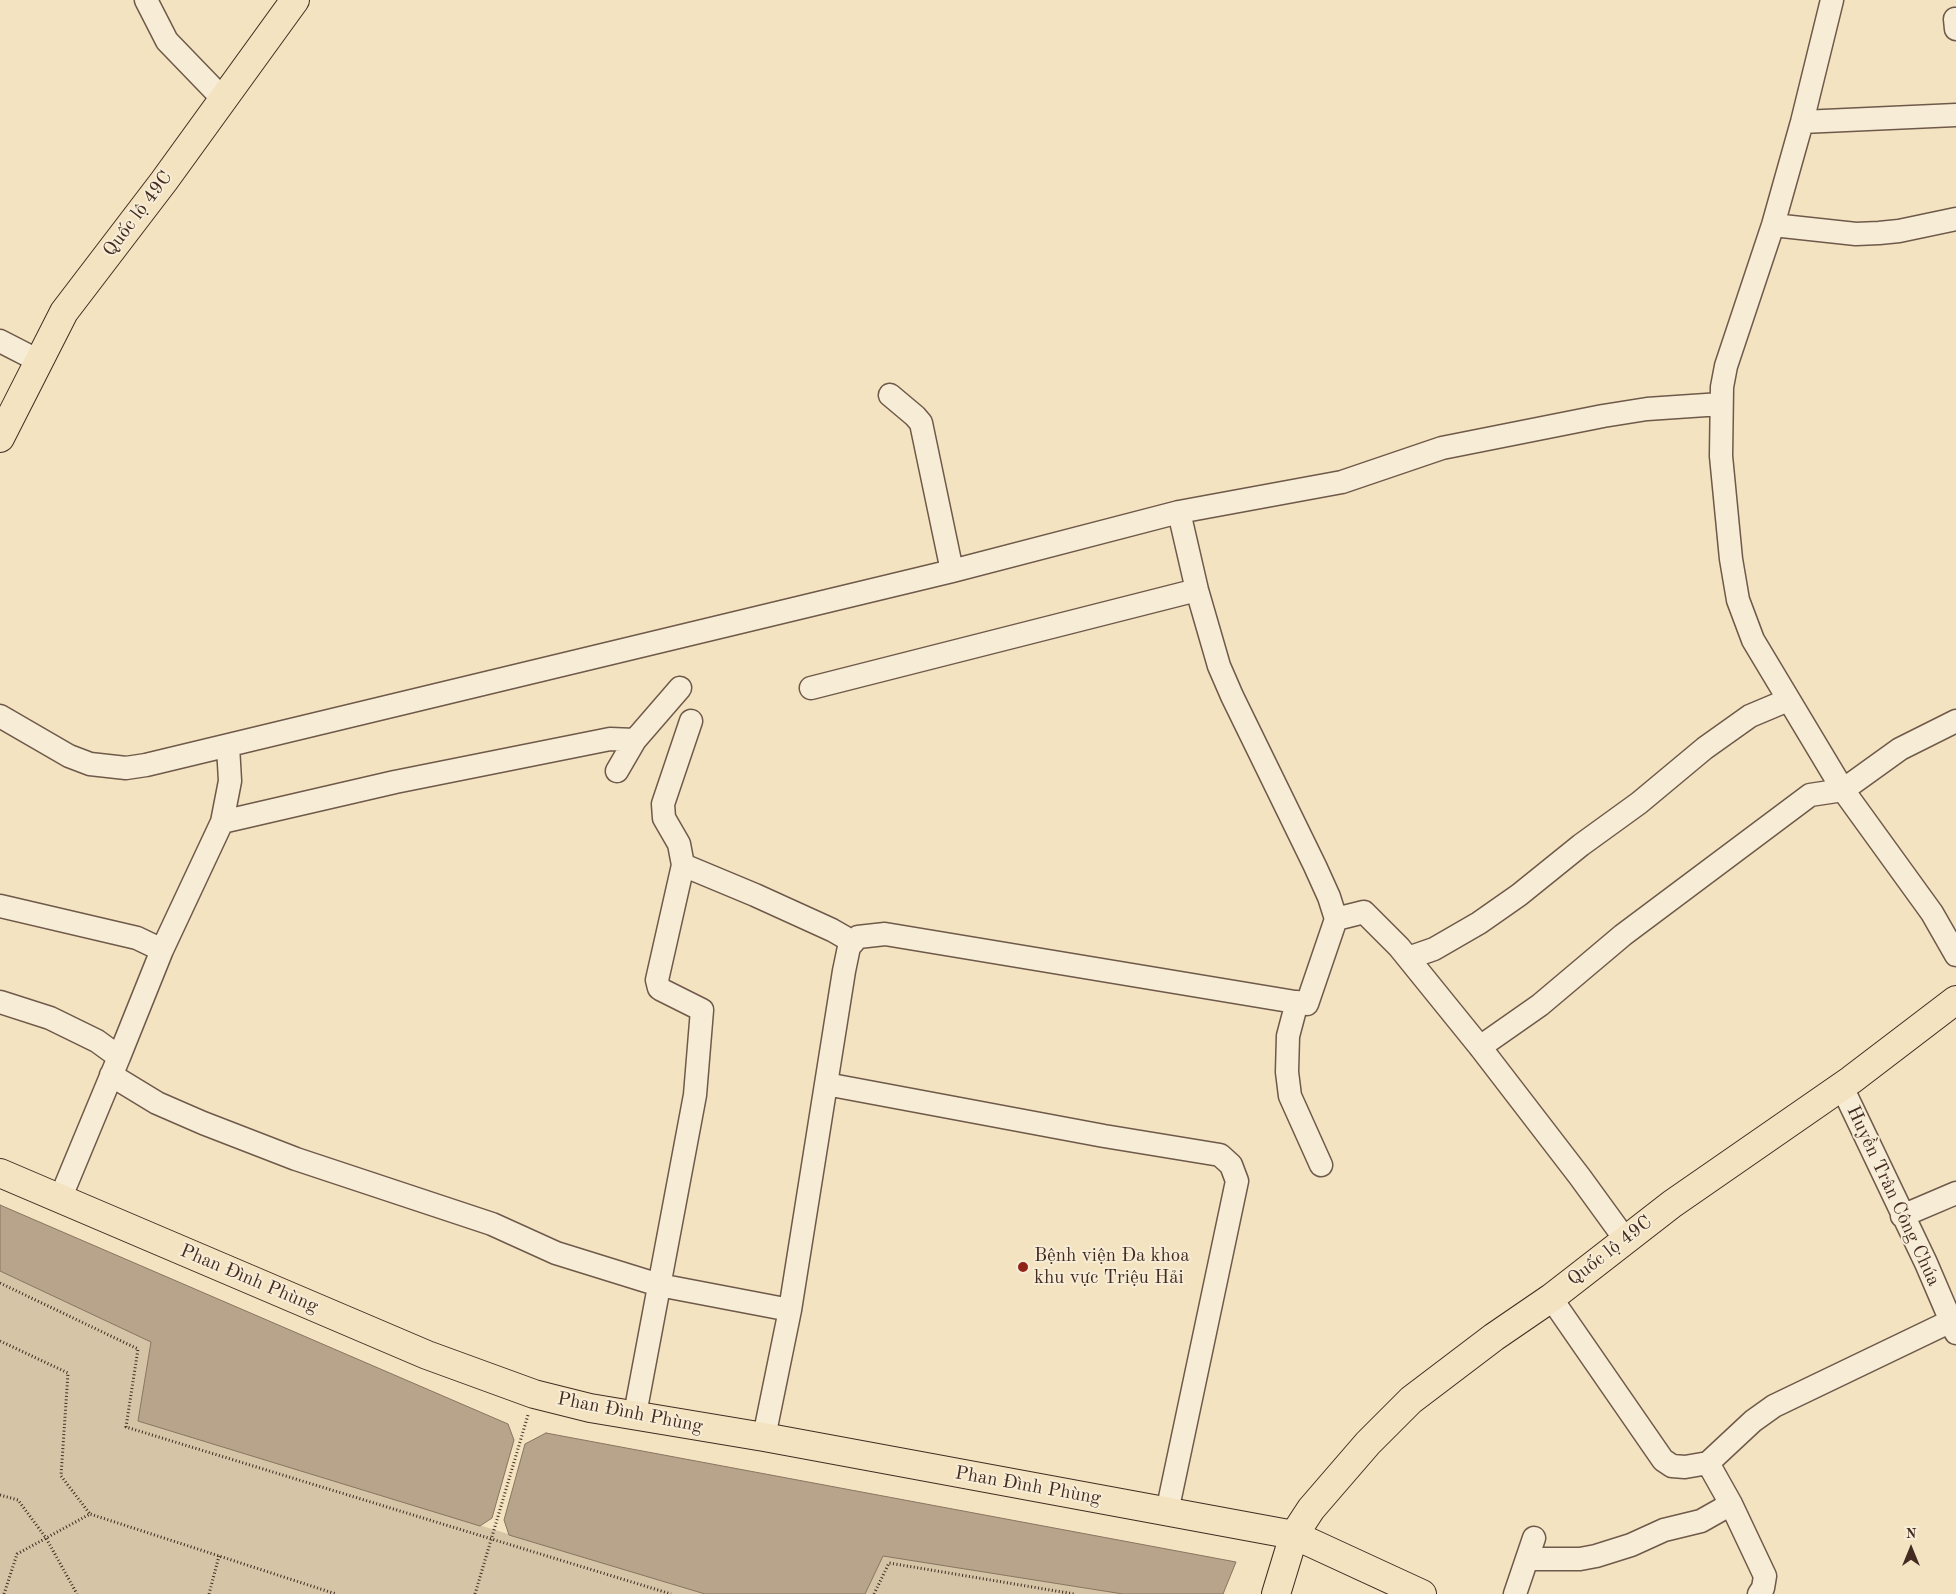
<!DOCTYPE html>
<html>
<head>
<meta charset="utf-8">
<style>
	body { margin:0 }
	#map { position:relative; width:1956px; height:1594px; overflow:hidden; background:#f3e3c0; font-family:"Old Standard TT",serif }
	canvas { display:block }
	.north { position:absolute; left:1886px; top:1524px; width:50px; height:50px; -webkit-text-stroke:4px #f7edd6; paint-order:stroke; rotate:0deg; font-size:14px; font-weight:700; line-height:20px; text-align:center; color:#432b22 }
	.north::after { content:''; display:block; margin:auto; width:18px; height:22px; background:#432b22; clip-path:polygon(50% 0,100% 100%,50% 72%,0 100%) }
</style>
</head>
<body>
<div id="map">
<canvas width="1956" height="1594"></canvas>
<div class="north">N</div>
</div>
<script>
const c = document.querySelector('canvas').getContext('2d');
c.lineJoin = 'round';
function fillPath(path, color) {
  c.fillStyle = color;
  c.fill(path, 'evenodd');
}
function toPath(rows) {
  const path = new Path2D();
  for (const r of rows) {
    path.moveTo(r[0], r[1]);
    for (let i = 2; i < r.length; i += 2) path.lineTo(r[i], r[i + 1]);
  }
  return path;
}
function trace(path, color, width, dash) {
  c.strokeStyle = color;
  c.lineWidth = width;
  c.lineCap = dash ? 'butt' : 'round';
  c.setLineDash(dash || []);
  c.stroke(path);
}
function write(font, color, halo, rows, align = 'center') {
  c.font = font + ' "Old Standard TT",serif';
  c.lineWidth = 4;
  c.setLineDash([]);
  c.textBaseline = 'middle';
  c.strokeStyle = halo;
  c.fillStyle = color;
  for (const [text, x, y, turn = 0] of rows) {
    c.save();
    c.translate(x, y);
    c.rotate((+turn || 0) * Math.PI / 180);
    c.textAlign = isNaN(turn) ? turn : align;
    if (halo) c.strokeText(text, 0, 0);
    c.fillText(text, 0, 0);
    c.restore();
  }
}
fillPath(toPath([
	[0,1271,151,1342,138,1421,705,1594,0,1594],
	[883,1556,1123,1594,865,1594]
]), '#d5c4a5');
const water = toPath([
	[0,1205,508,1424,514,1440,492,1518,480,1526,138,1421,151,1342,0,1271,0,1205],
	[546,1433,1236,1562,1223,1594,1123,1594,883,1556,865,1594,705,1594,509,1535,504,1520,525,1444,546,1433]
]);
fillPath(water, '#b7a48a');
trace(water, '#897460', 1);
const minor = toPath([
	[146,0,167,41,223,99],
	[1832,0,1802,122,1773,225,1726,366,1722,387,1721,456,1731,559,1738,600,1753,640,1843,790,1932,913,1956,955],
	[1955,19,1956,29],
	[1802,122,1956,115],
	[1773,225,1856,234,1879,233,1899,231,1956,219],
	[0,341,39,361],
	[890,395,915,416,921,423,952,571],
	[1179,512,1197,590,1219,666,1232,696,1315,866,1329,897,1336,919],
	[811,688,1197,590],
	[0,716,69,756,90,764,126,768,146,765,952,571,1179,512,1342,482,1442,448,1603,416,1647,409,1721,404],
	[617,771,635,740,680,688],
	[222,822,395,782,610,739,635,740],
	[683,865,755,895,832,930,853,942],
	[0,906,137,938,162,950],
	[1408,958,1434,949,1479,923,1519,895,1581,845,1639,803,1705,748,1750,716,1788,700],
	[0,1002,50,1018,97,1041,119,1057,60,1199],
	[1297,1002,1288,1036,1287,1072,1290,1096,1321,1165],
	[1480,1047,1540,1005,1623,935,1810,795,1843,790,1900,749,1956,721],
	[119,1057,162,950,222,822,230,781,228,746],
	[111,1075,157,1103,203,1123,296,1159,492,1224,556,1253,659,1285,790,1310],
	[826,1084,1104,1136,1220,1155,1231,1165,1237,1181,1167,1512],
	[1842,1087,1926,1263,1956,1333],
	[1902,1216,1956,1193],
	[1551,1298,1663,1460,1672,1466,1685,1467,1708,1463,1753,1421,1774,1406,1951,1321],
	[635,1414,695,1095,702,1010,662,990,659,988,657,980,683,865,679,844,664,818,663,804,691,721],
	[764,1437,790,1310,844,971,849,947,858,937,885,934,1307,1004,1336,919,1364,912,1399,947,1480,1047,1580,1177,1625,1239],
	[1708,1463,1731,1504,1765,1576,1763,1588,1759,1594],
	[1528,1559,1580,1559,1596,1556,1631,1545,1664,1530,1701,1521,1731,1504],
	[1515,1594,1534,1538]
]);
const major = toPath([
	[0,438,64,312,164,181,295,0],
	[1276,1594,1294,1535,1311,1509,1368,1443,1411,1400,1494,1337,1551,1298,1672,1204,1851,1080,1956,1000]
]);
const highway = toPath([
	[0,1173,427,1355,534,1394,590,1408,764,1437,1294,1535,1422,1594]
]);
trace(minor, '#6f594a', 25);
trace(major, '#432b22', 30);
trace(highway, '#432b22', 30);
trace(toPath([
	[0,1283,138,1349,126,1427,671,1594],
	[0,1341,68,1373,61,1476,90,1514],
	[0,1495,18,1500,46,1538,77,1594],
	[4,1594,17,1554,90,1514,336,1594],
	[209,1594,219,1556],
	[475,1594,528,1415],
	[874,1594,889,1563,1074,1594]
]), '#432b22', 3, [1, 2.5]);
trace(minor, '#f7edd6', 22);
trace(major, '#f3e3c0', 28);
trace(highway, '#f3e3c0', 28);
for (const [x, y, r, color] of [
	[1023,1267,6,"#8f2418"]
]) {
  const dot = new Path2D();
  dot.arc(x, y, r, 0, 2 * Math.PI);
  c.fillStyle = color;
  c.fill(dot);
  trace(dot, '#f7edd6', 2);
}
write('19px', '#432b22', '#f7edd6', [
	["Quốc lộ 49C",138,214,-53],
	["Huyền Trân Công Chúa",1893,1196,65],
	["Quốc lộ 49C",1610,1251,-38],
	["Phan Đình Phùng",249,1279,23],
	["Phan Đình Phùng",630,1413,11],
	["Phan Đình Phùng",1028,1486,10]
]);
write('19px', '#432b22', '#f7edd6', [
	["Bệnh viện Đa khoa",1034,1256],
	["khu vực Triệu Hải",1034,1278]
], 'left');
</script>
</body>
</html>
